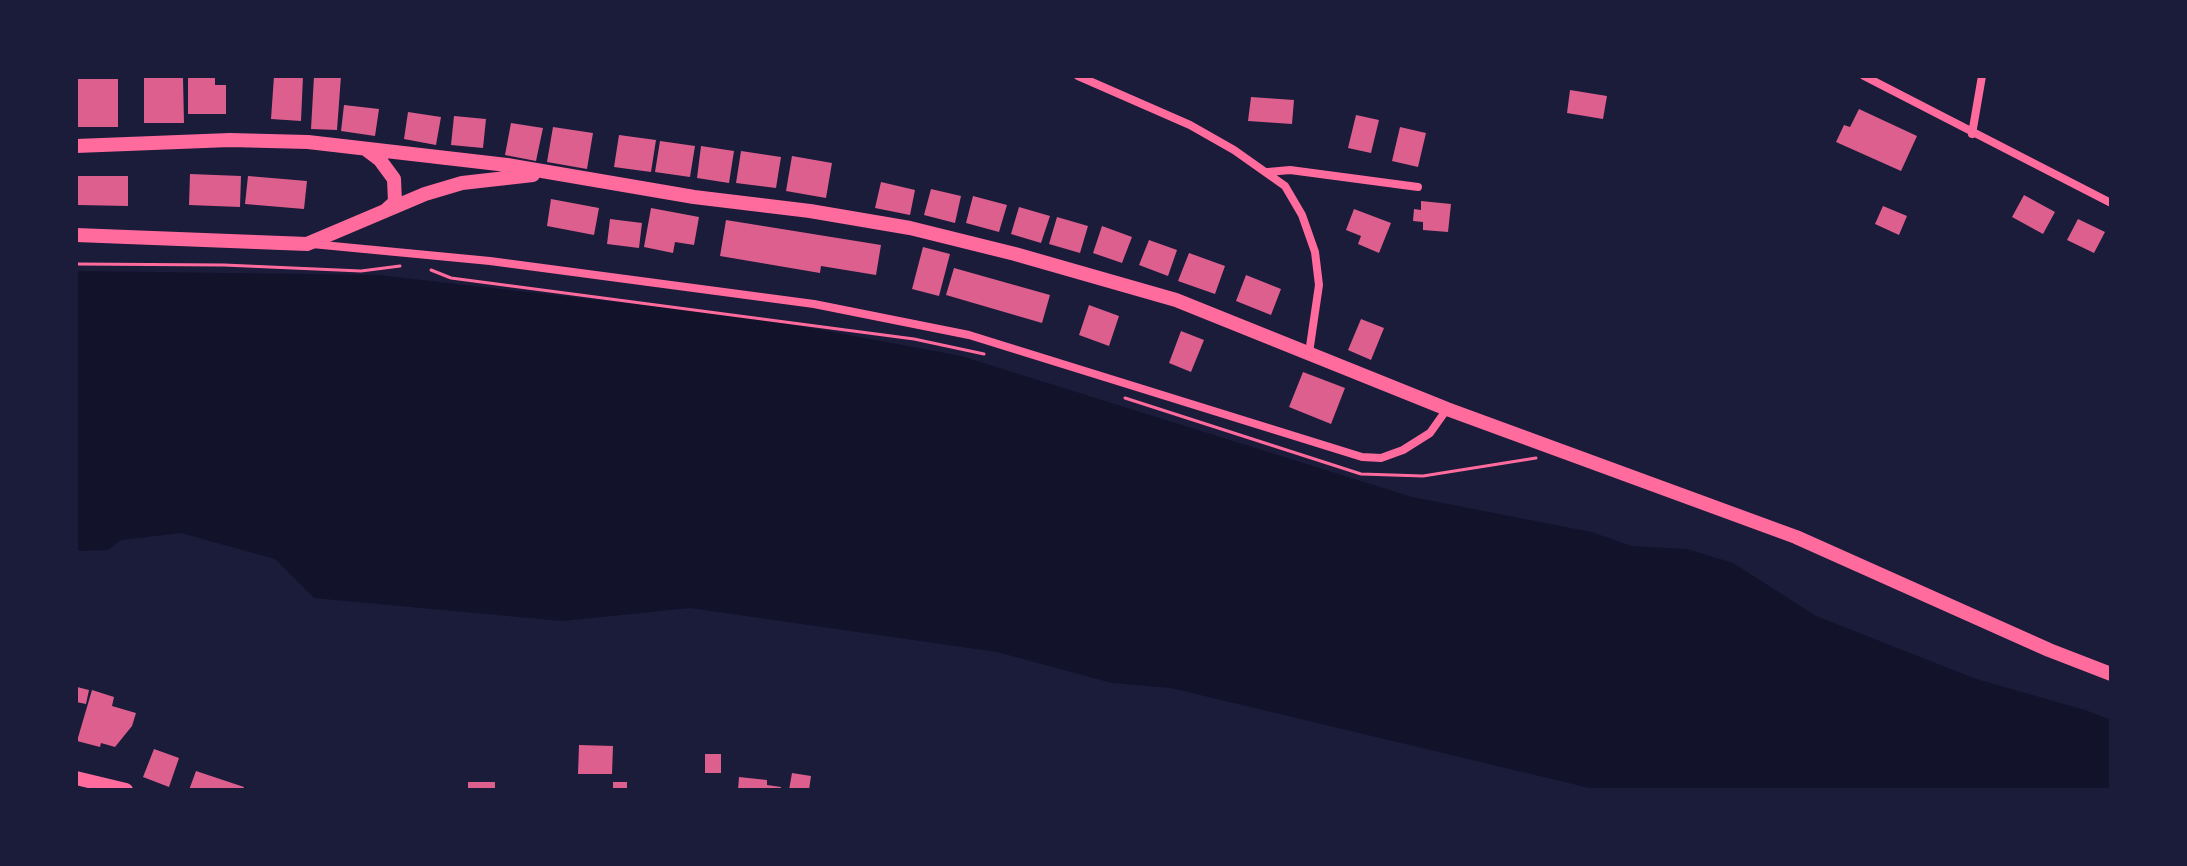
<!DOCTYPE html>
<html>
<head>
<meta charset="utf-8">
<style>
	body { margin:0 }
	#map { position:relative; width:2187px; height:866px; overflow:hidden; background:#1b1b3a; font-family:Figtree,sans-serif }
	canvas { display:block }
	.frame { position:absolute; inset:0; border:78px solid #1b1b3a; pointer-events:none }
</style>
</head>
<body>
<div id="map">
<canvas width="2187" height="866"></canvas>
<div class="frame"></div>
</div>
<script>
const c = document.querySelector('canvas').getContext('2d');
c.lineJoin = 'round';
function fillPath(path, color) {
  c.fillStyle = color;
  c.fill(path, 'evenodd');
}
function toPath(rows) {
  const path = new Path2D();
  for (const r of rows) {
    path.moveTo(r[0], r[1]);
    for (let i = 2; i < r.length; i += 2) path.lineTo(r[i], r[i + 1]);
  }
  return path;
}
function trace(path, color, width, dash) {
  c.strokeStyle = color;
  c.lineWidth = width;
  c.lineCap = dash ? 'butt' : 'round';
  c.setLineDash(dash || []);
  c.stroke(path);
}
fillPath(toPath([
	[76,271,377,275,757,318,961,356,1412,497,1591,532,1632,546,1687,549,1733,563,1816,616,1976,679,2085,710,2111,720,2111,790,1598,790,1171,688,1112,683,997,652,690,608,562,621,314,598,275,559,181,533,121,540,108,550,76,551]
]), '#12122b');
fillPath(toPath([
	[144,76,183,78,184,123,144,123],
	[188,76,215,76,215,85,226,85,226,114,188,114],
	[274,76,303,76,301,121,271,119],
	[314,76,341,76,337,130,311,129],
	[76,79,118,79,118,127,76,127],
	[1570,90,1607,96,1603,119,1567,113],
	[1251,97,1294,100,1292,124,1248,121],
	[344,105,379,109,375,136,341,131],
	[1859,109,1917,136,1901,171,1836,142,1844,125,1850,127],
	[408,112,441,117,436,145,404,139],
	[1356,115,1379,120,1371,153,1348,148],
	[454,116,486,119,483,148,451,145],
	[511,123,543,128,536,161,505,155],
	[553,127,593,133,587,169,547,162],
	[1400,127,1426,133,1418,167,1392,161],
	[619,135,656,140,651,172,614,167],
	[660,141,695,146,690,177,655,172],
	[701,146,734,151,729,183,697,178],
	[741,151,781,157,776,188,736,183],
	[792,156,832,163,826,198,786,191],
	[190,174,241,176,240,207,189,205],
	[78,176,128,176,128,206,78,205],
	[248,176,307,181,304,209,245,204],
	[881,182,915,190,910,215,875,208],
	[931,189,961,196,955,223,924,215],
	[2024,195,2055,212,2043,234,2012,217],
	[973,196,1007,205,999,232,966,223],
	[551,199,599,208,594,235,547,226],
	[1421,201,1451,204,1448,232,1423,230,1423,222,1413,221,1414,209,1421,210],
	[1883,206,1907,216,1899,235,1875,224],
	[1019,207,1050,216,1041,243,1011,234],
	[651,208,699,217,694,245,675,242,673,253,644,247],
	[1354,209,1391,223,1379,253,1358,244,1361,236,1346,230],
	[1057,217,1088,226,1080,253,1049,244],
	[610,219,642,223,639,248,607,244],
	[2078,219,2105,232,2094,253,2067,240],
	[726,220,881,245,876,275,821,266,820,273,720,256],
	[1102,226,1132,237,1122,263,1093,253],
	[1149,240,1177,250,1168,276,1139,265],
	[923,247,950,254,939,296,912,289],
	[1189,253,1225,266,1215,294,1178,281],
	[954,268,1050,295,1042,323,946,295],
	[1246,275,1281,289,1271,315,1236,301],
	[1089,305,1119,316,1109,346,1079,335],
	[1361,319,1384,328,1371,360,1348,350],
	[1181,331,1204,340,1191,372,1169,363],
	[1303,372,1345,388,1331,424,1289,407],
	[77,687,89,690,86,704,76,702],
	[92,690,114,697,112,706,136,713,132,726,115,747,101,743,100,747,77,741],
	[579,745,613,746,612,774,578,774],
	[154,749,179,758,169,787,143,777],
	[705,754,721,754,721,773,705,773],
	[196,771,244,787,243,790,189,790],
	[792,773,811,776,809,790,789,790],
	[739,777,767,780,767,785,781,787,781,790,738,790],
	[468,782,495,782,495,790,468,790],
	[613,782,627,782,627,790,613,790]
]), '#dd5f8e');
trace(toPath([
	[76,264,224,265,361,271,400,266],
	[431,270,451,278,914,339,984,354],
	[1125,398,1361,474,1423,476,1536,458]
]), '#ff6b9d', 3);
trace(toPath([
	[1078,76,1190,125,1234,150,1285,186,1302,215,1315,252,1319,285,1309,353],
	[1864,76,2111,203],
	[1972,134,1982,76],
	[1268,172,1290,170,1418,187],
	[312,244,490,261,814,304,969,335,1362,457,1381,458,1403,450,1430,433,1447,409]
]), '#ff6b9d', 8);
trace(toPath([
	[76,146,230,140,308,142,507,165,694,197,810,211,910,228,1015,254,1176,300,1447,409,1796,537,2049,650,2111,674],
	[368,151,380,160,394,179,395,202,385,211],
	[76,235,307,244,425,194,462,183,533,175],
	[76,778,126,790]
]), '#ff6b9d', 14);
</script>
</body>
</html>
